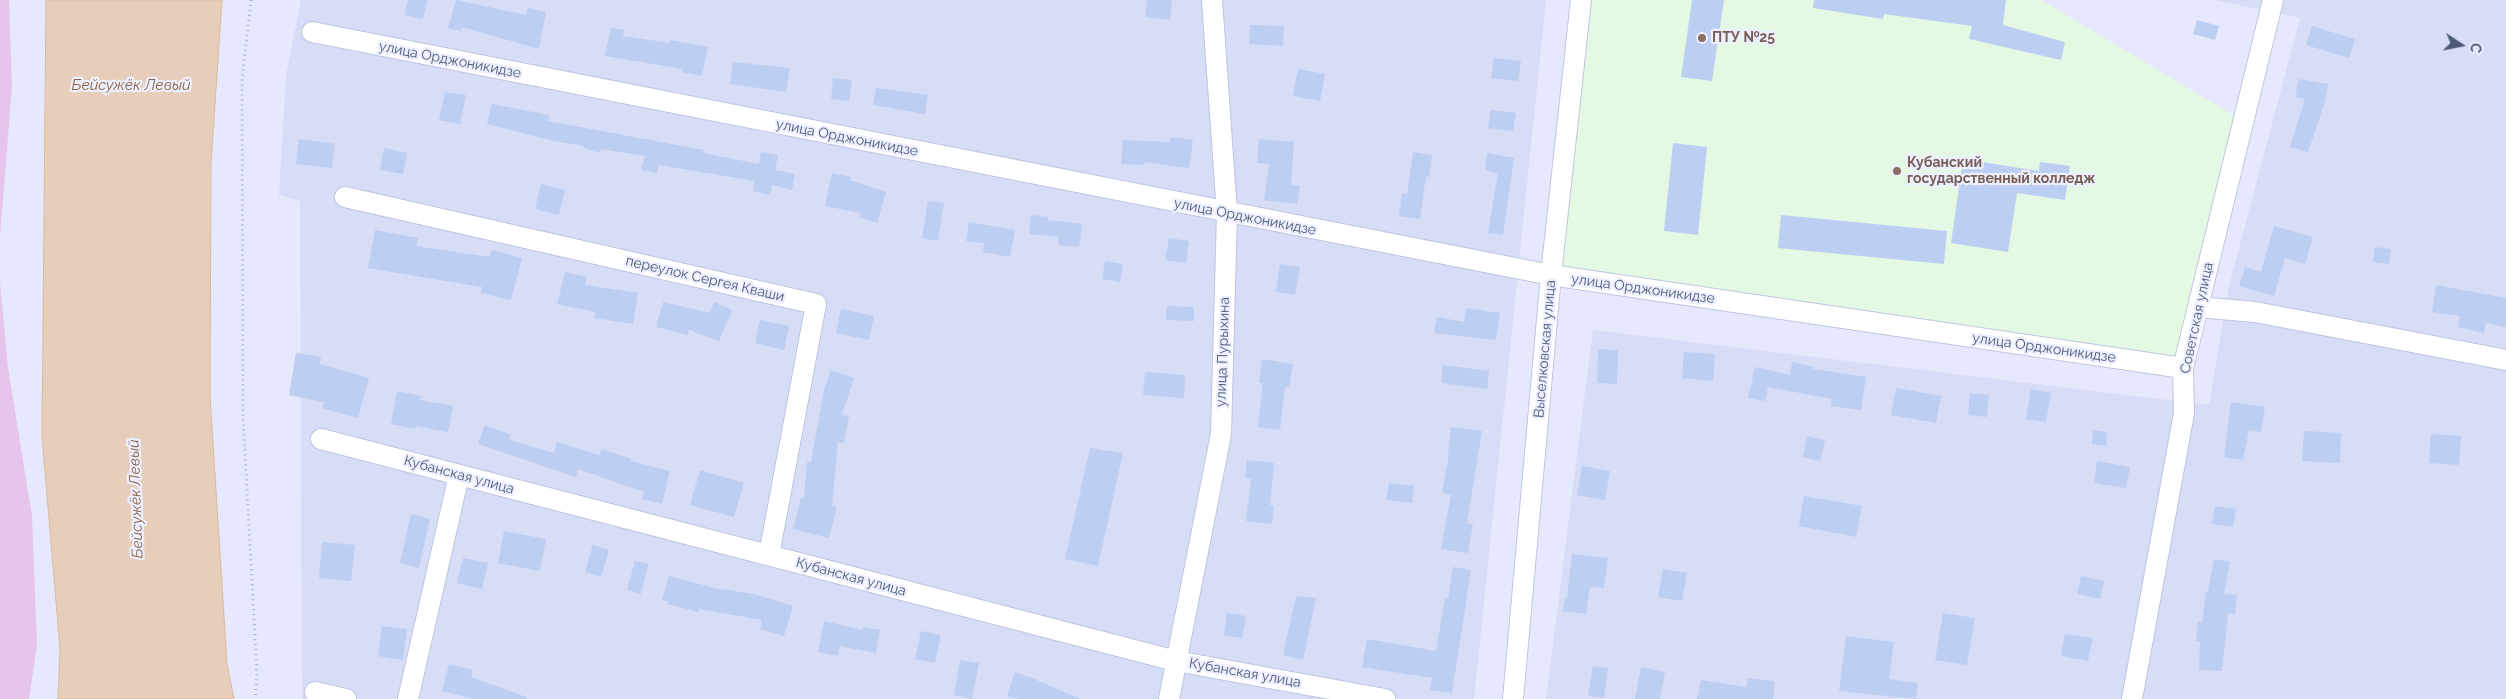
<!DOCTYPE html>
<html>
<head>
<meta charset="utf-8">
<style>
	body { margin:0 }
	#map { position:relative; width:2506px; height:699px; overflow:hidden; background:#e6e8fd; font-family:Raleway,sans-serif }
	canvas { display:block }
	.north { position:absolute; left:2436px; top:20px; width:50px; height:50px; -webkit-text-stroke:4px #edefff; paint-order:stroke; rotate:101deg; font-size:14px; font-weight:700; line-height:20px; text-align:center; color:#4a5a77 }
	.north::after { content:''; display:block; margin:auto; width:18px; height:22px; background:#4a5a77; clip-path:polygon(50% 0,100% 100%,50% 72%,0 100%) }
</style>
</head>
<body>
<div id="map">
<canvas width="2506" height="699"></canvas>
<div class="north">С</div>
</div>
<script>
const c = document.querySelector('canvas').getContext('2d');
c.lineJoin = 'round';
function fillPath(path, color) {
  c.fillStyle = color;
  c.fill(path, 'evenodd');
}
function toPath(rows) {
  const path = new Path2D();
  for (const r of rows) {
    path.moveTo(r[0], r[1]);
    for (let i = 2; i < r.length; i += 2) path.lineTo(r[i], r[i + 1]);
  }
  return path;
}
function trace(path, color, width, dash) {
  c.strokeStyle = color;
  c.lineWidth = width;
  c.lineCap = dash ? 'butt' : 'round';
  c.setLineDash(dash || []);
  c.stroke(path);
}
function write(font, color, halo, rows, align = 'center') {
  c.font = font + ' Raleway,sans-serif';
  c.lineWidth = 4.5;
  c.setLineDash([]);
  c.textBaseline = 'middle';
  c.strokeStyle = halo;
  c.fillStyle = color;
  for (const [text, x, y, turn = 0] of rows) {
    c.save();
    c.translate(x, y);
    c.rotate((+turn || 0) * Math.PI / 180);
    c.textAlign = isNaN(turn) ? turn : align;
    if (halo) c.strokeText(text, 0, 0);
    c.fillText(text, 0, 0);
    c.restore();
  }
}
fillPath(toPath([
	[301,0,1546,0,1474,699,302,699,300,201,279,195,286,75],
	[2215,0,2506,0,2506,699,1546,699,1593,330,2209,405,2228,290,2300,18]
]), '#d7dcf7');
fillPath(toPath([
	[1587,0,2041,0,2235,116,2179,364,1558,269]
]), '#e4f9e3');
fillPath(toPath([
	[0,0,9,0,12,86,0,237],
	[0,282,8,368,32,516,37,646,29,699,0,699]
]), '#e7c4eb');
const water = toPath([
	[46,0,222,0,211,163,210,396,227,664,234,699,58,699,60,649,42,436,46,0]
]);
fillPath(water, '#e7ceba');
trace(water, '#d9baa0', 1);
fillPath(toPath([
	[408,0,427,0,423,19,405,15],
	[456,0,526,15,528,8,546,12,539,49,462,27,461,31,448,28],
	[1147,0,1172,0,1170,20,1145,17],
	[1692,0,1724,0,1712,81,1681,77],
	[1814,0,2006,0,2003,25,2065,42,2061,60,1969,39,1972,26,1884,14,1883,19,1813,8],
	[2197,20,2219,26,2215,40,2193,34],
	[1250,25,1284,26,1283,46,1249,44],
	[2312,26,2355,39,2349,58,2306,45],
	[611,28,624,30,623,36,670,43,671,40,708,47,702,76,682,72,683,69,605,56],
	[1494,58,1521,61,1518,81,1491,78],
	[733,62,790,68,786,92,730,84],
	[1298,69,1325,74,1320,101,1293,96],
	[833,78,852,80,849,101,831,99],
	[2299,79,2328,84,2325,102,2308,152,2290,147,2305,99,2295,97],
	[876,88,928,95,925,114,873,105],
	[445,92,466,95,460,124,439,120],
	[492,104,549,115,548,121,704,150,703,153,759,164,761,152,778,155,775,170,795,174,792,190,772,185,770,195,753,191,755,181,659,165,657,173,641,170,645,156,601,149,600,153,584,148,584,146,554,141,487,124],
	[1491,110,1516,113,1513,131,1488,128],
	[1171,137,1193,140,1189,168,1144,162,1144,165,1121,164,1123,140,1170,142],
	[299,139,335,144,332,168,296,164],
	[1259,139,1294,142,1291,185,1300,186,1297,204,1264,200,1269,164,1257,163],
	[1673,143,1707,147,1698,235,1664,231],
	[384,148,407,153,403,174,380,170],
	[1413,152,1432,155,1429,177,1426,176,1420,219,1399,216,1402,193,1407,194],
	[1487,153,1514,158,1503,235,1488,233,1498,173,1485,170],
	[1963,159,2039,171,2040,162,2070,166,2065,200,2017,193,2008,252,1951,243],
	[832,173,851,177,850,180,886,192,877,223,859,217,860,213,825,206],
	[541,184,565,190,559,215,535,209],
	[928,201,944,203,938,241,922,238],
	[1031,215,1048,217,1048,220,1082,224,1079,247,1058,245,1059,237,1029,234],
	[1781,215,1947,231,1944,264,1778,248],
	[969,222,1015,230,1010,257,983,252,984,243,966,241],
	[2274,226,2313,237,2305,264,2285,258,2274,296,2239,286,2245,267,2261,272],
	[375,230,418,238,416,246,490,257,491,250,522,258,511,300,481,293,482,287,368,268],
	[1169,238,1189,241,1186,263,1165,260],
	[2375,247,2391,249,2389,264,2373,262],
	[1105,261,1123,264,1120,282,1102,279],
	[1280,264,1300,267,1295,295,1276,292],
	[565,272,587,277,585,285,638,293,633,324,594,318,595,312,557,304],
	[2436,285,2506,298,2506,327,2486,323,2484,333,2458,327,2460,316,2432,312],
	[663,302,710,313,714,302,732,310,719,341,689,330,688,335,656,327],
	[1167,306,1194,307,1194,321,1166,320],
	[1466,308,1500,313,1496,340,1434,333,1437,317,1464,322],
	[841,309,874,316,869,340,836,333],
	[760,320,789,326,784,350,755,343],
	[1598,349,1618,350,1617,384,1597,383],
	[1684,352,1715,354,1713,381,1682,378],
	[296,353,321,357,320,364,369,378,358,418,322,408,324,402,289,395],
	[1262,359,1293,364,1289,387,1285,387,1280,430,1258,427,1263,383,1259,383],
	[1792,362,1814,367,1813,369,1866,377,1861,410,1831,406,1832,399,1768,387,1765,401,1748,398,1755,367,1790,375],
	[1443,365,1489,371,1487,389,1441,383],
	[831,370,854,378,842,415,849,416,844,443,838,442,832,506,837,507,829,538,793,529,801,498,804,498,807,462,811,462,824,390],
	[1145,372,1185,375,1184,398,1143,395],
	[1896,388,1941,396,1936,423,1891,415],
	[2031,389,2051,393,2046,422,2026,419],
	[397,391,421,396,420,400,453,406,448,432,416,426,415,429,391,424],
	[1970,393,1989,395,1987,417,1968,415],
	[2231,402,2265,407,2261,432,2249,430,2243,460,2224,457],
	[485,425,511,435,509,440,554,453,557,442,599,455,602,449,631,459,631,461,670,471,662,504,642,499,644,492,578,469,576,477,478,444],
	[1451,427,1482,431,1467,523,1473,524,1468,553,1441,549,1451,495,1442,493,1449,454,1448,454],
	[2093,430,2107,432,2106,446,2092,444],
	[2304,431,2341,433,2340,463,2302,461],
	[2431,434,2461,436,2459,465,2429,463],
	[1807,436,1825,440,1820,461,1803,457],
	[1090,448,1123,453,1098,566,1065,559],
	[1247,460,1274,463,1270,505,1274,506,1272,524,1246,521,1251,479,1245,478],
	[2097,461,2130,467,2126,488,2094,483],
	[1582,466,1610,471,1605,500,1577,495],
	[700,470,744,483,734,517,690,505],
	[1389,483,1414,486,1412,503,1386,500],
	[1804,496,1862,506,1856,537,1799,526],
	[2215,506,2236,509,2233,527,2212,524],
	[411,514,430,519,419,568,400,563],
	[504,531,546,539,540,571,498,563],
	[322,542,355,545,351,581,319,578],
	[593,545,609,550,601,577,585,572],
	[1572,554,1608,558,1604,588,1590,587,1586,614,1563,611,1565,598,1567,598],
	[463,558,488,563,482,589,457,583],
	[2214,559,2230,562,2224,594,2237,595,2235,614,2228,613,2222,671,2199,670,2200,641,2196,641,2198,622,2202,622,2206,592,2208,592],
	[635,561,648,564,641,594,627,590],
	[1453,567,1471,570,1452,693,1430,690,1432,678,1362,667,1367,639,1436,651,1445,598,1448,599],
	[1663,569,1687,573,1682,601,1658,597],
	[669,576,722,590,722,589,754,594,793,606,784,636,760,629,762,620,699,609,698,612,668,604,668,601,662,600],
	[2081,576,2104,581,2100,599,2077,594],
	[1296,596,1316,598,1303,660,1283,655],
	[1227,613,1246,616,1242,638,1224,635],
	[1943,613,1975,618,1967,665,1935,660],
	[824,621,863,630,863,627,880,630,876,653,840,646,838,656,818,652],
	[382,626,407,629,403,660,378,656],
	[921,631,941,635,935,663,915,659],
	[2065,634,2093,638,2088,661,2061,656],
	[1846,636,1894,642,1889,679,1918,683,1916,699,1839,691],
	[960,660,979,663,972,699,954,695],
	[449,664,473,670,471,677,526,697,526,699,473,699,442,691],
	[1593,666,1608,668,1604,698,1588,696],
	[1641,667,1665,672,1660,699,1635,699],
	[1015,672,1032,678,1080,699,1018,699,1007,696],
	[1748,678,1775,681,1773,699,1697,699,1701,680,1746,687]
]), '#bdcef3');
const minor = toPath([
	[312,32,1551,275,2183,368],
	[345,197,816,304,769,555],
	[2198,307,2255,312,2506,360],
	[321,439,1176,661,1385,699],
	[315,692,346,699],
	[408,699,459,475],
	[1169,699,1221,434,1227,213,1212,0],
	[1513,699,1551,275,1581,0],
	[2132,699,2184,413,2183,368,2273,0]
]);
trace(minor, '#bec6e0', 22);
trace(toPath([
	[251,0,242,80,243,416,257,674,255,699]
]), '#a0b2d8', 3, [1, 4]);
trace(minor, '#fff', 20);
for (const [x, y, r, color] of [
	[1702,38,5,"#8d6e63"],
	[1897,171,5,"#8d6e63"]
]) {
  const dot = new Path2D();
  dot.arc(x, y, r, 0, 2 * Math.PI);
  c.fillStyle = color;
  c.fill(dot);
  trace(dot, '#edefff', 2);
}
write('bold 14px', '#785e54', '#edefff', [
	["ПТУ №25",1712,38],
	["Кубанский",1907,163],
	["государственный колледж",1907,179]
], 'left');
write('14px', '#4a5a77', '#edefff', [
	["улица Орджоникидзе",450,60,11],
	["улица Орджоникидзе",847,138,11],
	["улица Орджоникидзе",1245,217,11],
	["переулок Сергея Кваши",705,279,13],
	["улица Орджоникидзе",1643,289,8],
	["Советская улица",2197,318,-78],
	["улица Орджоникидзе",2044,348,8],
	["Выселковская улица",1545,349,-85],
	["улица Пурыхина",1223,352,-88],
	["Кубанская улица",459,475,15],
	["Кубанская улица",851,577,15],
	["Кубанская улица",1245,673,10]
]);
write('italic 15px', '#8b6443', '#edefff', [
	["Бейсужёк Левый",131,85],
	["Бейсужёк Левый",136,499,-92]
]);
</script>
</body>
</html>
